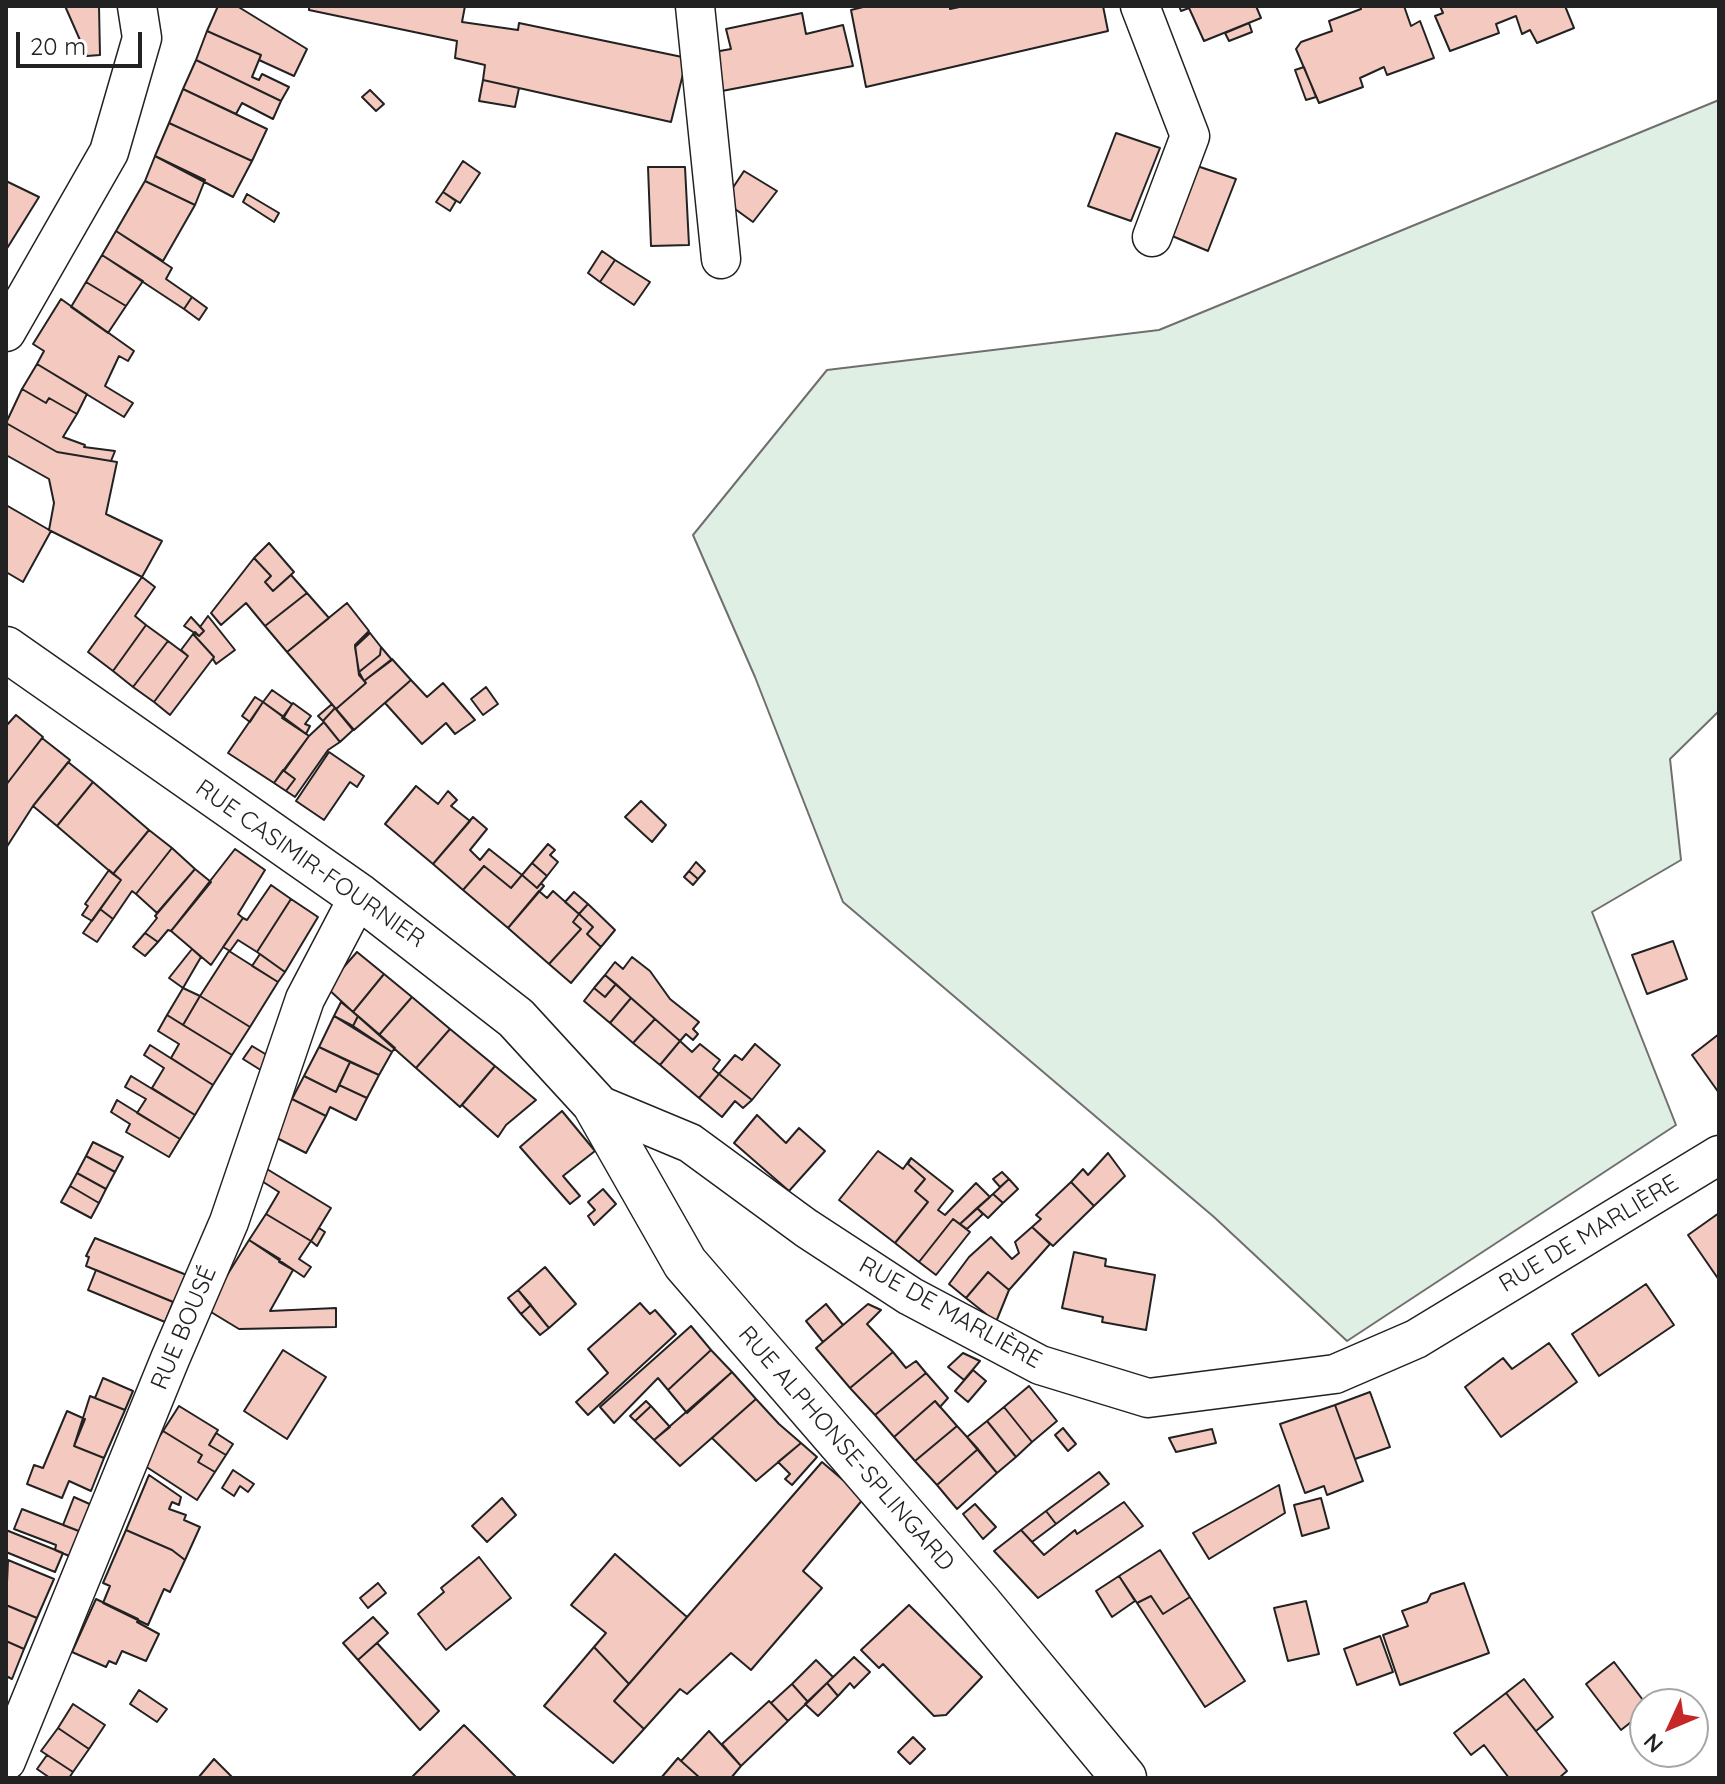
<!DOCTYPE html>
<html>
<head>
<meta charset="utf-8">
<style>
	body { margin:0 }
	#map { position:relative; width:1725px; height:1784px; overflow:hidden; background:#fff; font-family:Quicksand,sans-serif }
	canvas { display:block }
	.frame { position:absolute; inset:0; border:8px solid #222; pointer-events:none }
	.north { position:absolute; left:1629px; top:1688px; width:80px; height:80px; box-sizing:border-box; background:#fff; border:2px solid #a7a7a7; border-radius:50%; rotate:226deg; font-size:22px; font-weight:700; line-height:32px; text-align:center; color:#222 }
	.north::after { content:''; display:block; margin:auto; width:28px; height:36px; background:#c62828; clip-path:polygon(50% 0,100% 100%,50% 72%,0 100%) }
	.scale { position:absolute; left:16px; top:32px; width:126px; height:36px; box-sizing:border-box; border:4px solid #222; border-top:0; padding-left:10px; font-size:24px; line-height:28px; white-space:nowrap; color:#222; -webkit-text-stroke:6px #fff; paint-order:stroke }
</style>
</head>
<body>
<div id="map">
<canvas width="1725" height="1784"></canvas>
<div class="frame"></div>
<div class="north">N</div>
<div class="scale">20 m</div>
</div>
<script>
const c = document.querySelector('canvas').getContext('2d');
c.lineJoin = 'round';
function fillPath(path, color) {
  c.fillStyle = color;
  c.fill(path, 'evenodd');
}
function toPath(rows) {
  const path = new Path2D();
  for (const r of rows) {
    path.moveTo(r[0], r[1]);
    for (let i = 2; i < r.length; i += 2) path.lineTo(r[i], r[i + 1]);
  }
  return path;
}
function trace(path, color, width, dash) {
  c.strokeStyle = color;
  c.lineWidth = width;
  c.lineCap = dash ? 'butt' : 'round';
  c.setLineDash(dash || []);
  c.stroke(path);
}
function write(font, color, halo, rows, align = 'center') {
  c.font = font + ' Quicksand,sans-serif';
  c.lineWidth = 6;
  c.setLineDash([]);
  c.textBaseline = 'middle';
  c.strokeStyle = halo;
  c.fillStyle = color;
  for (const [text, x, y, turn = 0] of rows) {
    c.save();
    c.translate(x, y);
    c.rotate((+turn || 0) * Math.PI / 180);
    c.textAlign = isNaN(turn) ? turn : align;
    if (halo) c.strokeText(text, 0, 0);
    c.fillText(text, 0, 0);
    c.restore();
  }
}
const green = toPath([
	[1719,100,1719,711,1670,759,1681,860,1592,912,1676,1125,1347,1341,1214,1217,843,902,755,677,693,535,827,370,1159,330,1719,100]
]);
fillPath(green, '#e0efe3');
trace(green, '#6f6f6f', 2);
const building = toPath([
	[65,6,99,6,100,55,87,56,65,6],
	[218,6,237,6,307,49,294,76,259,60,261,55,207,31,218,6],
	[309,6,465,6,462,22,518,30,519,23,687,58,671,122,483,80,485,65,455,58,457,41,309,10,309,6],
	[867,6,950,6,950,9,964,6,1103,6,1108,31,866,87,851,10,867,6],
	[1179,6,1256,6,1261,18,1204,41,1189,8,1181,11,1179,6],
	[1360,6,1404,6,1411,26,1420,21,1434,58,1387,75,1384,67,1360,78,1363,87,1319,103,1296,49,1301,42,1332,31,1329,21,1361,9,1360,6],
	[1440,6,1565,6,1574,28,1537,43,1530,30,1522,34,1516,16,1496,24,1499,33,1450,51,1435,16,1443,13,1440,6],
	[802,13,806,34,843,25,853,66,722,91,714,52,731,49,726,29,802,13],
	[1249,23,1252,32,1229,41,1225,33,1249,23],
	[207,31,261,55,252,77,259,80,262,74,289,87,281,101,196,60,207,31],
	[196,60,281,101,273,119,242,103,236,114,183,89,196,60],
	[1304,67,1316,97,1306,100,1295,70,1304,67],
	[483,80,519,88,515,107,479,101,483,80],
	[183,89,267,129,252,161,169,123,183,89],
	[370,90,384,104,376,111,362,97,370,90],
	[169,123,252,161,233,197,155,156,169,123],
	[1116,133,1160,148,1131,221,1088,206,1116,133],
	[155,156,205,180,195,205,145,181,155,156],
	[463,161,480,173,460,203,443,192,463,161],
	[1194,165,1236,179,1208,251,1165,233,1194,165],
	[648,167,685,167,689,245,651,246,648,167],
	[744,171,777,191,753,222,724,201,744,171],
	[6,181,39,197,6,250,6,181],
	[145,181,195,205,163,261,116,231,145,181],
	[443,192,456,201,450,211,436,202,443,192],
	[247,194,279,213,274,222,243,202,247,194],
	[116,231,172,268,166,279,192,297,184,309,102,255,116,231],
	[602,251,615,260,600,282,588,273,602,251],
	[102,255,143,281,126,306,86,282,102,255],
	[615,260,650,282,634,305,600,282,615,260],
	[86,282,126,306,108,333,71,307,86,282],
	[192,297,207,308,199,320,184,309,192,297],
	[61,299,134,351,128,361,119,356,105,386,133,403,124,417,37,364,44,351,33,344,61,299],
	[37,364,87,394,77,414,49,398,46,403,22,389,37,364],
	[22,389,46,403,49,398,77,414,63,437,85,445,84,447,115,451,111,461,57,452,6,423,22,389],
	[6,423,57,452,117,462,106,514,162,541,142,577,49,530,54,503,49,479,6,455,6,423],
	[6,505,51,531,23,582,6,572,6,505],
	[269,543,294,572,273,591,265,582,271,576,254,558,269,543],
	[254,558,271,576,265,582,273,591,291,575,307,593,265,626,246,603,221,625,211,613,254,558],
	[142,577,155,587,135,616,146,625,113,671,88,652,142,577],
	[307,593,329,618,287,652,265,626,307,593],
	[347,603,369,631,355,645,359,675,366,683,336,709,287,652,347,603],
	[208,616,235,650,216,664,213,659,214,657,193,634,195,632,199,636,204,631,200,627,208,616],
	[191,617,204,631,199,636,184,626,191,617],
	[146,625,168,641,133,687,113,671,146,625],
	[370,633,381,647,380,655,359,672,355,647,370,633],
	[193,634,214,657,170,715,154,702,188,656,181,650,193,634],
	[168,641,188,656,154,702,133,687,168,641],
	[381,647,392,660,364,681,359,672,380,655,381,647],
	[392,659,411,680,354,730,336,709,366,683,364,681,392,659],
	[411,680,427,697,443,683,475,720,455,734,446,723,422,744,385,703,411,680],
	[486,687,498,704,483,715,471,699,486,687],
	[272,690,292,704,284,717,263,702,272,690],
	[255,697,263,702,250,722,242,716,255,697],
	[263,702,309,736,274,783,228,753,263,702],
	[293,703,311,716,305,724,310,726,306,734,282,718,293,703],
	[332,704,335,708,323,721,318,716,332,704],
	[335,708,353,730,340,742,323,721,335,708],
	[16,715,43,737,6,785,6,726,16,715],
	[324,722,340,742,328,750,295,797,286,791,295,779,284,771,309,736,324,722],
	[42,738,70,760,33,806,6,848,6,785,42,738],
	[329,752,364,776,357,787,350,782,324,820,296,801,329,752],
	[68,762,93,782,57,826,33,806,68,762],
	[283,770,295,779,286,791,274,783,283,770],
	[93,782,149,830,113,874,57,826,93,782],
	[416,786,438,804,448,791,457,800,451,806,470,821,433,864,385,824,416,786],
	[641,801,666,825,652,842,625,817,641,801],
	[473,817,487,829,470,850,480,860,489,849,522,875,511,888,484,866,463,890,433,864,473,817],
	[149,830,172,848,136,894,132,891,113,919,100,909,121,880,113,874,149,830],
	[548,844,555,850,550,855,558,862,547,876,532,863,548,844],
	[172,848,195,869,157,913,136,894,172,848],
	[235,849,265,870,238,914,243,918,211,965,171,931,235,849],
	[696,862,705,871,698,879,689,871,696,862],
	[532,863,547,876,537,888,522,875,532,863],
	[484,866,511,888,522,875,537,888,541,883,544,886,508,928,463,890,484,866],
	[195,869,211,882,171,931,168,930,158,942,145,933,157,918,155,916,195,869],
	[109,870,121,880,92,921,82,915,88,906,85,904,109,870],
	[689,871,698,879,693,885,684,877,689,871],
	[271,885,291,899,257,952,238,940,230,951,223,947,243,918,247,920,271,885],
	[539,891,547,898,553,891,579,914,573,922,581,929,549,964,508,928,539,891],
	[574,892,588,904,579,914,565,902,574,892],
	[291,899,318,917,285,972,257,952,291,899],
	[588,904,615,930,601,947,587,934,593,927,579,914,588,904],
	[100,909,113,919,97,942,83,933,100,909],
	[579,914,593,927,587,934,601,947,571,983,549,964,581,929,573,922,579,914],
	[145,933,158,942,145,956,133,947,145,933],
	[1673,941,1687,979,1647,994,1632,955,1673,941],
	[192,949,201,957,183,988,169,978,192,949],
	[229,951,278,982,250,1027,200,996,229,951],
	[357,952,384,974,353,1012,326,987,357,952],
	[260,954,285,972,278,982,252,966,260,954],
	[632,957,650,971,670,999,699,1022,693,1029,698,1034,693,1040,686,1034,680,1041,605,975,615,962,623,969,632,957],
	[384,974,412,997,379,1035,353,1012,384,974],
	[605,975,616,984,605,997,594,988,605,975],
	[616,984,631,998,610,1023,584,1001,594,988,605,997,616,984],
	[183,988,200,996,183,1025,167,1015,183,988],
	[200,996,250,1027,232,1055,183,1025,200,996],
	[412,997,450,1029,416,1068,379,1035,412,997],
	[631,998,655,1019,633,1043,610,1023,631,998],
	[341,1002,358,1016,353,1026,334,1016,341,1002],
	[167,1015,232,1055,213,1085,171,1058,179,1044,158,1031,167,1015],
	[334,1016,392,1052,379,1075,319,1047,334,1016],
	[358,1016,395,1048,392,1052,353,1026,358,1016],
	[655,1019,680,1041,660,1065,633,1043,655,1019],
	[450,1029,495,1066,460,1107,416,1068,450,1029],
	[1719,1034,1719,1093,1692,1055,1719,1034],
	[680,1041,692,1052,700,1044,720,1060,713,1069,719,1074,699,1098,660,1065,680,1041],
	[755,1044,780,1065,752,1100,719,1074,735,1055,742,1060,755,1044],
	[150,1045,213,1085,195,1115,152,1088,164,1068,144,1055,150,1045],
	[252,1046,272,1058,267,1074,243,1059,252,1046],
	[319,1047,350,1062,336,1092,304,1076,319,1047],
	[350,1062,379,1075,367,1098,339,1085,350,1062],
	[495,1066,536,1100,506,1125,498,1137,462,1105,495,1066],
	[719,1074,752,1100,743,1108,735,1101,722,1117,699,1098,719,1074],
	[131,1076,195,1115,180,1139,137,1113,146,1099,125,1087,131,1076],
	[304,1076,336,1092,339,1085,367,1098,356,1120,330,1107,326,1116,292,1099,304,1076],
	[292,1099,326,1116,306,1153,273,1136,292,1099],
	[117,1100,180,1139,169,1157,126,1132,130,1124,111,1112,117,1100],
	[562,1111,595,1151,563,1176,580,1196,570,1204,520,1147,562,1111],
	[757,1115,786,1143,799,1128,825,1151,789,1191,734,1143,757,1115],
	[93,1142,123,1157,115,1172,86,1156,93,1142],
	[878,1151,903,1169,910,1159,908,1164,925,1179,915,1191,928,1202,895,1243,839,1200,878,1151],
	[1108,1153,1125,1176,1094,1206,1071,1182,1083,1169,1088,1175,1108,1153],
	[86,1156,115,1172,106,1189,77,1173,86,1156],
	[911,1158,953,1191,938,1210,945,1215,976,1183,990,1197,960,1224,953,1219,919,1262,895,1243,928,1202,915,1191,925,1179,908,1164,911,1158],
	[262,1166,331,1208,311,1241,266,1214,279,1192,257,1178,262,1166],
	[1002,1172,1009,1179,1000,1187,993,1179,1002,1172],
	[77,1173,106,1189,99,1203,70,1186,77,1173],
	[1009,1179,1018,1189,1003,1203,993,1194,1009,1179],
	[1071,1182,1094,1206,1053,1246,1032,1227,1041,1219,1036,1215,1071,1182],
	[70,1186,99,1203,91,1218,61,1202,70,1186],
	[603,1189,616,1204,594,1225,588,1216,595,1210,588,1202,603,1189],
	[993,1194,1003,1203,988,1218,977,1208,993,1194],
	[977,1208,983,1214,967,1229,960,1224,977,1208],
	[1719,1213,1719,1280,1688,1235,1719,1213],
	[266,1214,311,1241,299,1259,311,1267,304,1277,249,1240,266,1214],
	[953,1219,970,1232,936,1275,919,1262,953,1219],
	[1032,1227,1050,1244,1009,1290,988,1272,966,1298,949,1284,969,1257,991,1237,1012,1259,1019,1253,1015,1242,1032,1227],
	[319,1228,325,1232,317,1246,311,1241,319,1228],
	[95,1238,194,1278,183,1306,86,1266,89,1257,86,1256,95,1238],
	[249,1240,280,1259,279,1262,293,1270,270,1311,336,1308,336,1327,239,1329,206,1309,249,1240],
	[1074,1252,1106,1259,1105,1266,1155,1275,1146,1330,1102,1322,1103,1317,1062,1308,1074,1252],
	[545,1267,576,1304,549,1328,518,1290,545,1267],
	[96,1270,173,1302,165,1322,88,1290,96,1270],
	[988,1272,1009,1290,996,1322,966,1298,988,1272],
	[1646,1284,1674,1325,1599,1376,1572,1334,1646,1284],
	[518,1290,531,1305,521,1314,508,1298,518,1290],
	[640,1303,650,1314,655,1310,676,1334,588,1415,576,1402,608,1373,588,1349,640,1303],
	[826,1304,843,1325,823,1342,806,1321,826,1304],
	[868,1304,881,1310,867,1324,893,1352,850,1388,816,1348,868,1304],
	[531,1305,549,1328,540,1335,521,1314,531,1305],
	[691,1326,711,1350,668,1390,658,1378,614,1423,600,1407,691,1326],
	[1549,1343,1577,1382,1501,1437,1465,1387,1503,1358,1512,1369,1549,1343],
	[283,1350,326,1377,287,1439,244,1411,283,1350],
	[711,1350,732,1372,687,1413,668,1390,711,1350],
	[893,1352,906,1368,916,1361,926,1373,875,1415,850,1388,893,1352],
	[963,1353,980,1361,964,1380,948,1367,963,1353],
	[973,1370,986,1381,968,1402,955,1391,973,1370],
	[732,1372,756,1399,680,1466,654,1440,732,1372],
	[926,1373,948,1398,940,1407,935,1401,894,1437,875,1415,926,1373],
	[103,1378,133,1391,125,1410,95,1398,103,1378],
	[1029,1386,1057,1421,1032,1442,1004,1407,1029,1386],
	[1370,1392,1390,1447,1355,1459,1335,1405,1370,1392],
	[90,1396,125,1410,104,1458,74,1446,90,1396],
	[756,1399,779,1424,801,1443,756,1481,712,1438,756,1399],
	[646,1401,651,1406,635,1421,630,1416,646,1401],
	[935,1401,957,1426,915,1461,894,1437,935,1401],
	[1335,1405,1363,1481,1327,1495,1324,1486,1305,1493,1280,1424,1335,1405],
	[179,1406,218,1430,209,1445,226,1455,215,1472,198,1462,202,1455,163,1431,179,1406],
	[651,1406,670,1427,654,1440,635,1421,651,1406],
	[1004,1407,1032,1442,1016,1457,987,1421,1004,1407],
	[67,1411,85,1419,74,1446,104,1458,91,1491,69,1481,62,1498,27,1484,34,1465,43,1468,67,1411],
	[987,1421,1016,1457,997,1473,967,1437,987,1421],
	[957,1426,978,1449,937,1485,915,1461,957,1426],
	[1063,1428,1076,1444,1068,1451,1055,1435,1063,1428],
	[1212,1429,1216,1443,1176,1452,1169,1438,1212,1429],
	[163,1431,202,1455,198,1462,215,1472,197,1500,142,1464,163,1431],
	[216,1433,233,1444,226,1455,209,1445,216,1433],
	[801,1443,817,1457,792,1485,785,1479,790,1474,778,1462,801,1443],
	[978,1449,997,1473,957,1509,937,1485,978,1449],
	[822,1462,864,1498,803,1571,822,1588,751,1670,731,1653,687,1694,680,1689,644,1729,614,1701,822,1462],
	[233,1470,254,1484,248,1492,240,1486,234,1496,222,1488,233,1470],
	[1099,1472,1109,1484,1056,1524,1046,1511,1099,1472],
	[149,1475,181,1497,179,1505,172,1502,169,1509,186,1515,184,1520,200,1527,185,1560,172,1550,126,1530,149,1475],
	[1279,1485,1285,1513,1209,1559,1193,1533,1279,1485],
	[74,1497,94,1506,84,1533,63,1525,74,1497],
	[502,1498,516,1515,487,1542,472,1526,502,1498],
	[1321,1498,1329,1528,1302,1536,1294,1505,1321,1498],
	[1124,1502,1143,1526,1038,1598,994,1551,1021,1530,1044,1555,1075,1530,1077,1534,1124,1502],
	[975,1504,996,1527,983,1539,963,1514,975,1504],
	[22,1509,84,1533,74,1558,55,1550,56,1545,14,1529,22,1509],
	[1046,1511,1056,1524,1032,1542,1021,1530,1046,1511],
	[6,1530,63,1553,55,1572,6,1552,6,1530],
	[126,1530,172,1550,185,1560,170,1592,164,1589,148,1625,103,1603,110,1586,103,1583,126,1530],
	[1160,1550,1190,1597,1163,1614,1151,1596,1137,1603,1119,1576,1160,1550],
	[615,1554,687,1617,629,1684,594,1647,606,1633,571,1605,615,1554],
	[479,1557,511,1598,446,1650,418,1614,444,1592,441,1588,479,1557],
	[8,1560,54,1579,37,1618,6,1605,8,1560],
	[1119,1576,1135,1601,1112,1617,1096,1591,1119,1576],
	[378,1583,386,1593,368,1608,360,1598,378,1583],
	[1464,1583,1489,1653,1400,1685,1383,1635,1408,1626,1402,1611,1427,1602,1431,1594,1464,1583],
	[1151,1596,1163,1614,1190,1597,1245,1681,1205,1707,1137,1603,1151,1596],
	[96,1599,138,1619,137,1622,159,1634,146,1661,122,1651,116,1664,109,1661,106,1667,72,1652,96,1599],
	[1306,1601,1319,1654,1288,1661,1274,1608,1306,1601],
	[6,1605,37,1618,24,1649,6,1641,6,1605],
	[909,1605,982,1677,946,1715,934,1716,883,1664,879,1668,861,1650,909,1605],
	[373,1617,388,1633,358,1660,343,1643,373,1617],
	[1380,1636,1393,1672,1357,1685,1344,1649,1380,1636],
	[6,1641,24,1649,12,1679,6,1676,6,1641],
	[377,1643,439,1711,420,1730,358,1660,377,1643],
	[594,1647,629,1684,614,1701,644,1729,613,1763,544,1706,594,1647],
	[854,1657,870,1672,854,1688,850,1683,838,1696,827,1683,854,1657],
	[816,1660,833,1677,808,1702,792,1684,816,1660],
	[1614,1662,1646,1704,1645,1711,1621,1730,1586,1684,1614,1662],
	[1524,1679,1553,1717,1536,1731,1506,1693,1524,1679],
	[827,1683,838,1696,818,1716,805,1704,827,1683],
	[792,1684,808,1702,788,1721,771,1703,792,1684],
	[139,1690,167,1709,157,1722,130,1704,139,1690],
	[1506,1693,1567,1771,1559,1778,1509,1778,1484,1745,1471,1755,1454,1733,1506,1693],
	[769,1701,788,1721,741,1766,722,1744,769,1701],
	[73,1704,105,1725,89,1749,58,1728,73,1704],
	[464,1725,517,1778,411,1778,464,1725],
	[58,1728,89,1749,73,1772,41,1751,58,1728],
	[709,1731,741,1766,731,1778,700,1778,681,1761,709,1731],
	[913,1737,925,1749,910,1764,898,1752,913,1737],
	[47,1755,73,1772,69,1778,50,1778,37,1769,47,1755],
	[678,1758,681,1761,700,1778,661,1778,678,1758],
	[214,1759,233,1778,198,1778,214,1759]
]);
fillPath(building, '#f3c9c0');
trace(building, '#222', 2);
const minor = toPath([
	[695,6,721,259],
	[1140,6,1190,136,1152,237],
	[6,332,109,152,142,38,137,6],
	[594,1103,690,1143,806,1228,910,1296,1040,1365,1148,1398,1335,1374,1416,1339,1719,1155],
	[6,1761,170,1359,229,1222,305,999,359,896]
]);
const tertiary = toPath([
	[6,649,359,896,516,1018,594,1103,685,1263,980,1604,1124,1778]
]);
trace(minor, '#222', 41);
trace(tertiary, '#222', 47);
trace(minor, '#fff', 38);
trace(tertiary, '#fff', 44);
write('24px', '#222', '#fff', [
	["RUE CASIMIR-FOURNIER",310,864,35],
	["RUE DE MARLIÈRE",1589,1234,-31],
	["RUE DE MARLIÈRE",950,1313,29],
	["RUE BOUSÉ",184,1328,-67],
	["RUE ALPHONSE-SPLINGARD",846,1449,49]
]);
</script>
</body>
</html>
